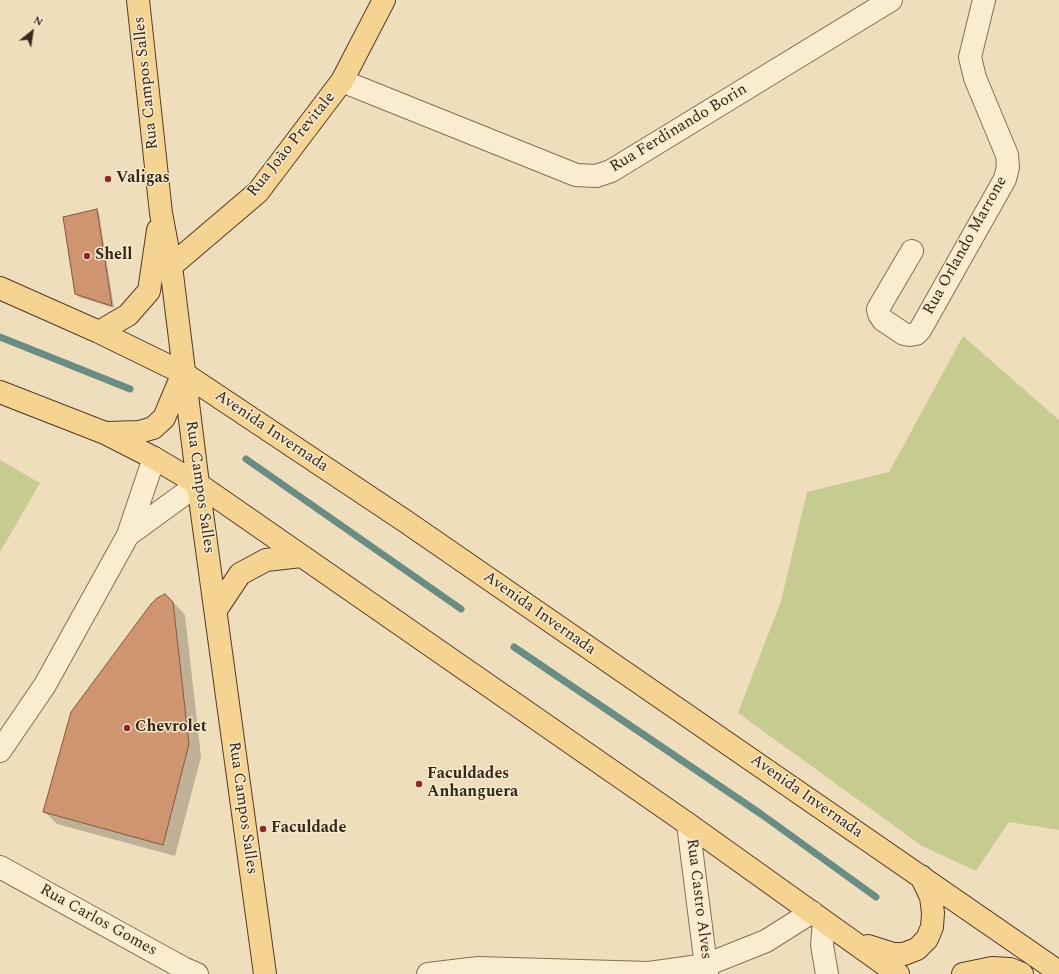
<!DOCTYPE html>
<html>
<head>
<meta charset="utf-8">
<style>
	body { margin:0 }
	#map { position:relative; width:1059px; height:974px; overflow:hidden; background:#efdebc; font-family:Spectral,serif }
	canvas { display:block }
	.north { position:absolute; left:12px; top:12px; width:40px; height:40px; -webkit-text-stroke:3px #f6e9cb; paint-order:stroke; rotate:30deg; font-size:11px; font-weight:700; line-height:16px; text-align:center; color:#35271a }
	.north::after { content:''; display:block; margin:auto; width:14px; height:18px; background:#35271a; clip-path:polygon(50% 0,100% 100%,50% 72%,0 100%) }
</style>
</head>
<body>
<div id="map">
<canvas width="1059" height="974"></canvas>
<div class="north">N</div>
</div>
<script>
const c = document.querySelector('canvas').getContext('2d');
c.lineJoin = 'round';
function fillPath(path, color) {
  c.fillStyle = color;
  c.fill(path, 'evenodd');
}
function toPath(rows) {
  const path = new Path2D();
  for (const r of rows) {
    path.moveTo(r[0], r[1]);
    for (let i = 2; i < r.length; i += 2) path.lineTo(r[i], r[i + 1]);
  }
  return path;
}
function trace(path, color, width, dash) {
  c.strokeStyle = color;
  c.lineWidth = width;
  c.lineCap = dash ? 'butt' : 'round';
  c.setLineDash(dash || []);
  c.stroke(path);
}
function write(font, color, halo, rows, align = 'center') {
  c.font = font + ' Spectral,serif';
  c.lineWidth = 3;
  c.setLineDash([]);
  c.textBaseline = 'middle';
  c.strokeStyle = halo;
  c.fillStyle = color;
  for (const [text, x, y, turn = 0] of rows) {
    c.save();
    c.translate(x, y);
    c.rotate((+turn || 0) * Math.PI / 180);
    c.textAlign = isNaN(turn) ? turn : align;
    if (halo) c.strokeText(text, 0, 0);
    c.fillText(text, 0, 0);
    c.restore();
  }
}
fillPath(toPath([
	[963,336,1059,420,1059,830,1009,822,976,871,922,846,738,713,781,601,807,492,889,472],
	[0,460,40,483,0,552]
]), '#c6cc90');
fillPath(toPath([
	[97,210,99,213,114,308,79,297,76,294],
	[173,602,185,615,201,757,175,856,57,824,44,811]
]), '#0003');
trace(toPath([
	[0,337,130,389],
	[246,459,461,609],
	[514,647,761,814,876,897]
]), '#688d83', 7);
const building = toPath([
	[97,209,112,306,75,294,63,217,97,209],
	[165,594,173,602,189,744,163,845,43,812,71,712,151,604,157,598,165,594]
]);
fillPath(building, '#ce9570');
trace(building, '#86573a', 1);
const minor = toPath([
	[342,81,576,175,596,176,611,171,891,0],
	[912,251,878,309,879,314,883,320,904,334,910,335,916,334,920,330,1005,179,1008,167,1007,155,975,78,970,57,984,0],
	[128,535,198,484],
	[0,751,45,685,128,535,154,458],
	[688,824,707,974],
	[0,867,183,968,197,974],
	[824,922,822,945,827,974],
	[428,974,478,968,649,973,706,965,766,941,812,912]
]);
const major = toPath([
	[138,0,161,213,171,266,198,484,265,974],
	[171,266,258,192,342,81,384,0],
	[0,288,99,332,183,373,405,521,1059,972],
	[99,332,128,315,149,291,158,230],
	[0,392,105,433,154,458,198,484,688,824,898,974],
	[106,433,139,432,153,428,164,418,183,373],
	[216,610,240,574,266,560,301,556],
	[868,946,893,954,904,954,917,949,927,939,932,927,933,913,931,897,921,876],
	[963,974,992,968,1010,969,1022,974]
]);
trace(minor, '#866e55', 24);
trace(major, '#533c2a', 24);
trace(minor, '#faeccf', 22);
trace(major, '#f5d391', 22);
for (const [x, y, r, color] of [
	[108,179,4,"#972427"],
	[87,256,4,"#972427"],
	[127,728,4,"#972427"],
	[419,784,4,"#972427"],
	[263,829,4,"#972427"]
]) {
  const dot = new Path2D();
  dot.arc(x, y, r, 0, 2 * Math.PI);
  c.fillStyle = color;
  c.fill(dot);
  trace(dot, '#f6e9cb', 1.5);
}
write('16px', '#35271a', '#f6e9cb', [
	["Rua Campos Salles",147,83,-96],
	["Rua Ferdinando Borin",679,129,-31],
	["Rua João Previtale",292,145,-51],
	["Rua Orlando Marrone",966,246,-61],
	["Avenida Invernada",271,432,34],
	["Rua Campos Salles",199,487,82],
	["Avenida Invernada",539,614,35],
	["Avenida Invernada",806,797,35],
	["Rua Campos Salles",242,808,82],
	["Rua Castro Alves",698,899,83],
	["Rua Carlos Gomes",98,921,29]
]);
write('bold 16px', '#35271a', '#f6e9cb', [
	["Valigas",116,179],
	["Shell",95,256],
	["Chevrolet",135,728],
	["Faculdades",427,775],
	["Anhanguera",427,793],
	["Faculdade",271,829]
], 'left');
</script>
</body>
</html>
